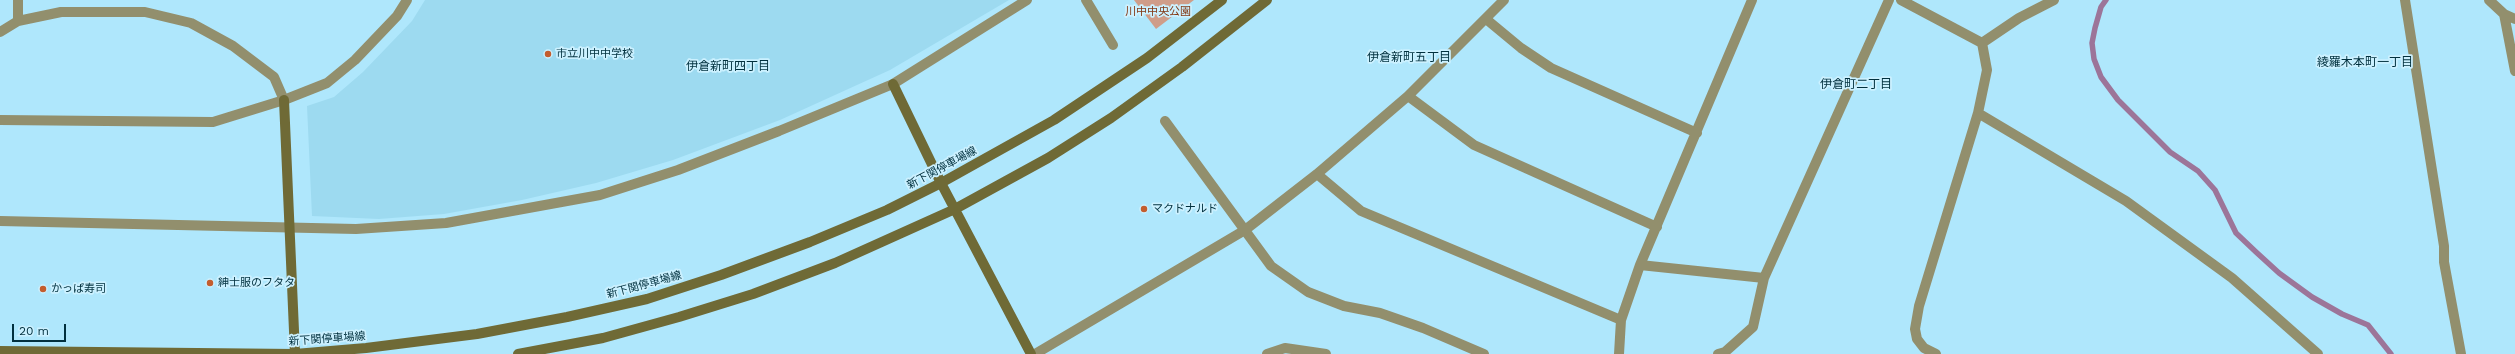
<!DOCTYPE html>
<html>
<head>
<meta charset="utf-8">
<style>
	body { margin:0 }
	#map { position:relative; width:2515px; height:354px; overflow:hidden; background:#afe7fc; font-family:"Work Sans",sans-serif }
	canvas { display:block }
	.scale { position:absolute; left:12px; top:324px; width:54px; height:18px; box-sizing:border-box; border:2px solid #01303e; border-top:0; padding-left:5px; font-size:12px; line-height:14px; white-space:nowrap; color:#01303e; -webkit-text-stroke:3px #ccf1ff; paint-order:stroke }
</style>
</head>
<body>
<div id="map">
<canvas width="2515" height="354"></canvas>
<div class="scale">20 m</div>
</div>
<script>
const c = document.querySelector('canvas').getContext('2d');
c.lineJoin = 'round';
function fillPath(path, color) {
  c.fillStyle = color;
  c.fill(path, 'evenodd');
}
function toPath(rows) {
  const path = new Path2D();
  for (const r of rows) {
    path.moveTo(r[0], r[1]);
    for (let i = 2; i < r.length; i += 2) path.lineTo(r[i], r[i + 1]);
  }
  return path;
}
function trace(path, color, width, dash) {
  c.strokeStyle = color;
  c.lineWidth = width;
  c.lineCap = dash ? 'butt' : 'round';
  c.setLineDash(dash || []);
  c.stroke(path);
}
function write(font, color, halo, rows, align = 'center') {
  c.font = font + ' "Work Sans","Noto Sans JP",sans-serif';
  c.lineWidth = 3.5;
  c.setLineDash([]);
  c.textBaseline = 'middle';
  c.strokeStyle = halo;
  c.fillStyle = color;
  for (const [text, x, y, turn = 0] of rows) {
    c.save();
    c.translate(x, y);
    c.rotate((+turn || 0) * Math.PI / 180);
    c.textAlign = isNaN(turn) ? turn : align;
    if (halo) c.strokeText(text, 0, 0);
    c.fillText(text, 0, 0);
    c.restore();
  }
}
fillPath(toPath([
	[425,0,1009,0,890,70,780,120,673,160,596,183,522,200,444,214,379,219,312,216,307,106,334,97,363,72,412,21]
]), '#9ddaf0');
fillPath(toPath([
	[1134,0,1194,0,1156,29]
]), '#cf9d89');
trace(toPath([
	[2106,0,2101,7,2095,28,2092,43,2094,59,2101,77,2118,100,2170,152,2198,171,2215,190,2236,233,2256,252,2279,273,2312,297,2342,314,2368,325,2391,354]
]), '#9c7599', 5.5);
trace(toPath([
	[18,0,18,21],
	[1086,0,1113,45],
	[1901,0,1982,43],
	[2405,0,2444,246,2444,262,2461,354],
	[2489,0,2504,14,2515,19],
	[2504,14,2515,71],
	[1486,19,1521,48,1551,68,1697,133],
	[0,32,18,21,61,12,145,12,191,23,233,46,274,77,284,100],
	[1982,43,2019,18,2054,0],
	[1408,96,1474,145,1657,227],
	[1978,113,2126,201,2232,278,2318,354],
	[0,120,213,122,284,100,327,83,355,60,397,16,407,0],
	[1165,121,1271,266,1308,292,1344,306,1380,313,1423,328,1484,354],
	[1317,174,1361,211,1621,320],
	[0,221,356,229,446,223,600,195,678,170,779,131,893,84,1027,0],
	[1640,265,1764,278],
	[1035,354,1245,230,1317,174,1408,96,1504,0],
	[1267,354,1285,348,1326,354],
	[1619,354,1621,320,1640,265,1752,0],
	[1718,354,1725,352,1753,327,1764,278,1889,0],
	[1936,354,1924,348,1917,339,1915,329,1919,306,1978,113,1987,70,1982,43]
]), '#928f6d', 10);
trace(toPath([
	[893,84,941,183,1031,354],
	[284,100,295,354],
	[0,351,295,354,366,348,477,334,567,317,647,299,721,275,810,242,887,210,941,183,1054,120,1147,58,1222,0],
	[518,354,603,338,679,317,753,294,835,263,955,209,1048,158,1111,118,1182,67,1267,0]
]), '#6f6a36', 10);
for (const [x, y, r, color] of [
	[548,54,4,"#c35d2e"],
	[1144,209,4,"#c35d2e"],
	[210,283,4,"#c35d2e"],
	[43,289,4,"#c35d2e"]
]) {
  const dot = new Path2D();
  dot.arc(x, y, r, 0, 2 * Math.PI);
  c.fillStyle = color;
  c.fill(dot);
  trace(dot, '#ccf1ff', 1.5);
}
write('11px', '#833916', '#ccf1ff', [
	["川中中央公園",1158,12]
]);
write('11px', '#01303e', '#ccf1ff', [
	["市立川中中学校",556,54],
	["マクドナルド",1152,209],
	["紳士服のフタタ",218,283],
	["かっぱ寿司",51,289]
], 'left');
write('11px', '#01303e', '#ccf1ff', [
	["新下関停車場線",942,168,-28],
	["新下関停車場線",644,285,-15],
	["新下関停車場線",327,339,-4]
]);
write('12px', '#01303e', '#ccf1ff', [
	["伊倉新町五丁目",1409,57],
	["綾羅木本町一丁目",2365,62],
	["伊倉新町四丁目",728,66],
	["伊倉町二丁目",1856,84]
]);
</script>
</body>
</html>
